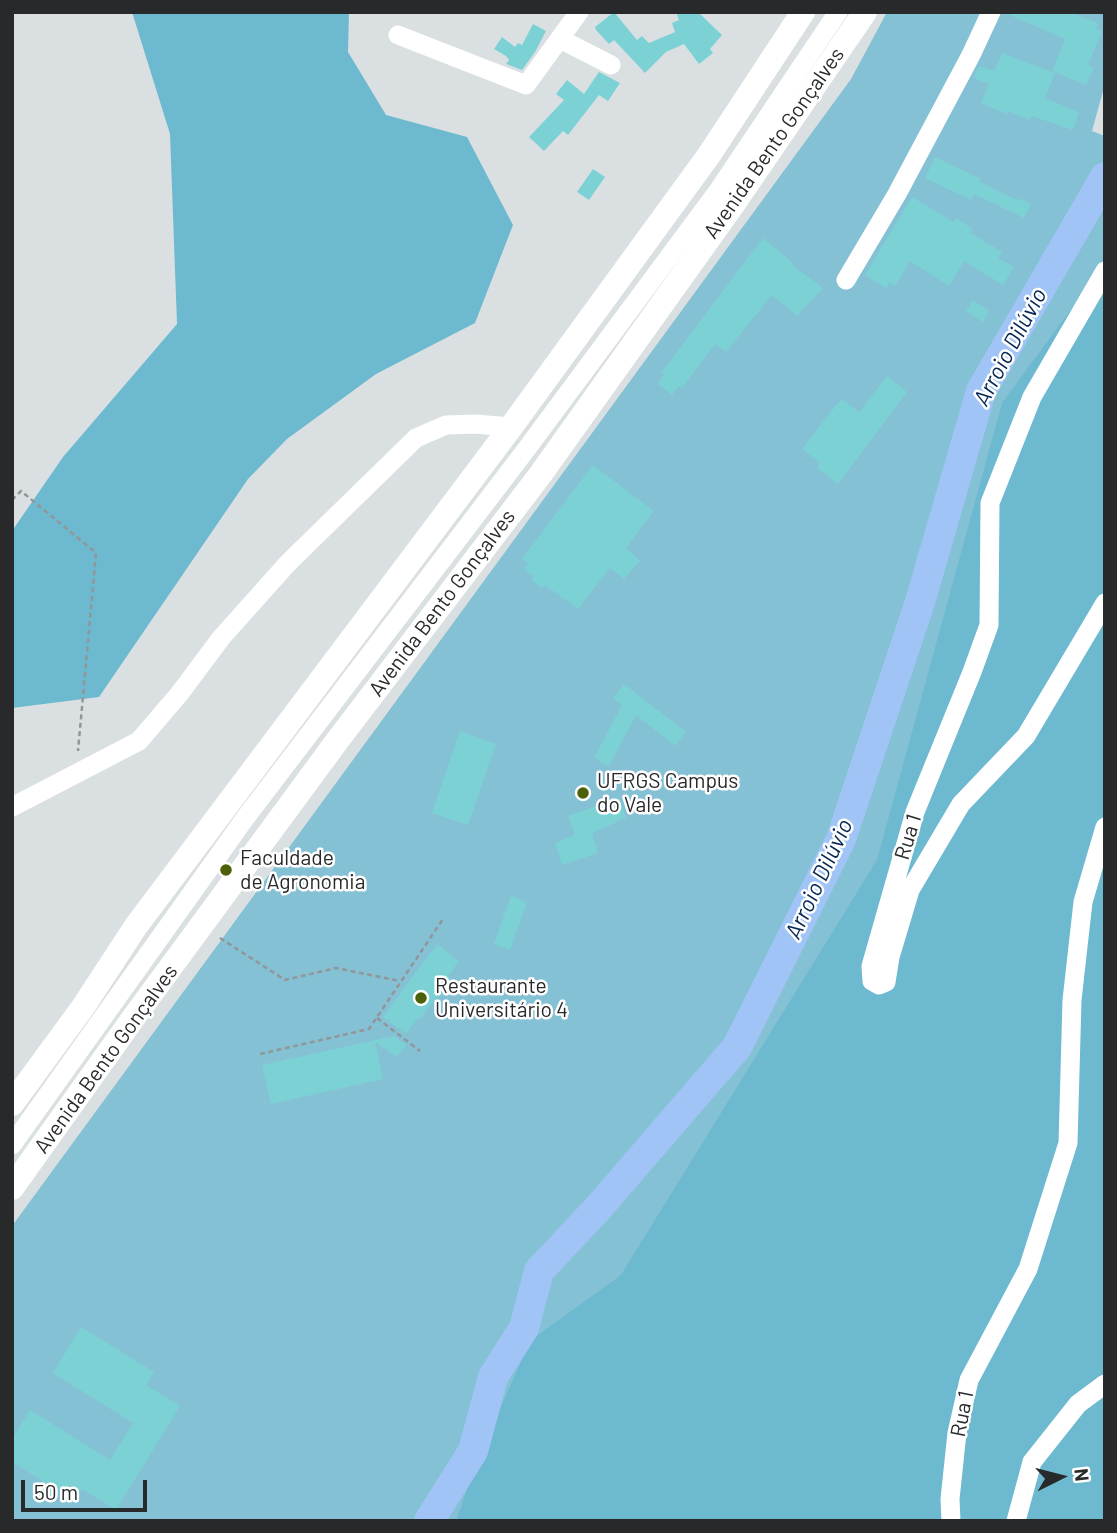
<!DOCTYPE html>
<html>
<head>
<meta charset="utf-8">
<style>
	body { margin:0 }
	#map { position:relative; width:1117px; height:1533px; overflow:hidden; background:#dae0e2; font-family:Barlow,sans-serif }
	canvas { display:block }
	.frame { position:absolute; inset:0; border:14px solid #27292a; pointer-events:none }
	.north { position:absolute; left:1026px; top:1442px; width:70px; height:70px; -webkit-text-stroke:5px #fff; paint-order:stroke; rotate:84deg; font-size:19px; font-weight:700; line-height:28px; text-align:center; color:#27292a }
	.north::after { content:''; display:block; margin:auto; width:24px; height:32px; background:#27292a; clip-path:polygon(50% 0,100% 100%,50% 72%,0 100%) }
	.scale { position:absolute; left:21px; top:1480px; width:126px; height:32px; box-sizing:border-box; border:4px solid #27292a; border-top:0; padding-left:9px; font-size:21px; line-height:24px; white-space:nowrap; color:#27292a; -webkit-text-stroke:5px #fff; paint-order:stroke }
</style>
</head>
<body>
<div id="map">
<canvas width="1117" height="1533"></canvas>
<div class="frame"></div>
<div class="north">N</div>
<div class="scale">50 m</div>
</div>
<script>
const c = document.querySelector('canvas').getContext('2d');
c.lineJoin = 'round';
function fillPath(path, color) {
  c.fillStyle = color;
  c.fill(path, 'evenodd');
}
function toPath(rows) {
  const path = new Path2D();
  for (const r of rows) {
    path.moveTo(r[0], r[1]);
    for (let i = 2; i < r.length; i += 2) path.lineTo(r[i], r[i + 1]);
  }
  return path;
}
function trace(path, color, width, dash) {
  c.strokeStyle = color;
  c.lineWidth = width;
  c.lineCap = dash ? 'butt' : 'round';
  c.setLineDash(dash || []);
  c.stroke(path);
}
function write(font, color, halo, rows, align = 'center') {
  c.font = font + ' Barlow,sans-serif';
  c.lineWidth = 5;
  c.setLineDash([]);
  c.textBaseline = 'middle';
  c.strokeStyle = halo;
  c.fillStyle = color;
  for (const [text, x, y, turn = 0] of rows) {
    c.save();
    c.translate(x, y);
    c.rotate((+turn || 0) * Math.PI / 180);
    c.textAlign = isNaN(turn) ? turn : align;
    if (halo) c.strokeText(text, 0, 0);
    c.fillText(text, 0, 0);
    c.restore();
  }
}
fillPath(toPath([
	[887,12,1105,12,1105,84,1092,131,1105,136,1105,1521,12,1521,12,1226,851,79]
]), '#85c1d4');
fillPath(toPath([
	[132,12,349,12,348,52,386,115,467,137,513,225,475,323,376,374,287,439,248,479,99,697,12,708,12,531,63,457,177,324,170,134],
	[1105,253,1105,1521,456,1521,477,1461,530,1341,621,1275,877,860,1002,403,1098,273]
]), '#6db9d0');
trace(toPath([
	[429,1521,473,1451,493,1377,524,1328,539,1271,599,1207,737,1047,841,839,920,602,981,391,1105,177]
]), '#a1c4f7', 30);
fillPath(toPath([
	[614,12,637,40,642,36,649,43,675,32,672,23,679,20,676,12,698,12,722,35,710,49,713,53,699,64,684,44,666,52,645,73,614,40,609,44,596,30,595,27],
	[1003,12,1070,12,1098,23,1096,29,1102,31,1088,65,1094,68,1086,85,1052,71,1065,39],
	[533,24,546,31,535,52,522,70,506,64,509,60,506,56,494,49,502,37,515,47,518,43,522,45],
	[1002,53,1055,73,1045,98,1079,112,1073,130,1032,116,1030,120,1008,111,1007,114,981,103,989,84,973,78,979,66,994,71],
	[599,72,620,83,608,101,599,95,568,135,563,131,544,151,529,137,564,100,556,94,567,80,584,94],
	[935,157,981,179,980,182,1019,201,1020,198,1031,204,1024,218,974,194,971,200,925,178],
	[593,169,605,177,589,200,577,192],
	[912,197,953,222,956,218,973,229,971,233,1002,252,998,258,1014,267,1003,285,964,261,949,286,910,261,895,286,890,283,886,288,865,275],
	[763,238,793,263,792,265,823,288,797,316,772,295,726,352,715,344,682,388,679,386,672,395,658,384,664,375,661,373],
	[973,300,989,311,983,322,966,311],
	[887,376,907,392,838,484,817,468,820,463,802,449,841,399,859,412],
	[593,465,654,511,626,548,640,561,624,579,610,568,578,609,545,585,542,588,531,580,534,577,524,569,528,563,522,559],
	[624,684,686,732,675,746,636,715,609,766,594,758,622,705,613,698],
	[460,731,496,744,468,825,432,813],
	[619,798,626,818,592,833,598,853,562,865,555,843,575,835,568,816],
	[511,896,527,902,510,950,494,944],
	[437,944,459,961,448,976,451,978,420,1019,418,1018,406,1034,383,1017],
	[394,1036,406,1045,397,1057,375,1042,383,1079,271,1104,262,1065],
	[81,1327,154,1372,146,1385,180,1406,116,1510,82,1489,75,1501,12,1462,12,1439,30,1410,110,1460,133,1423,53,1373]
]), '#7cd1d5');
trace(toPath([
	[12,500,21,491,96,553,78,751],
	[220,938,285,980,336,968,400,981],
	[377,1018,420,1051],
	[260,1054,369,1029,443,919]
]), '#929698', 2.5, [5, 3.5]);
trace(toPath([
	[398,35,526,85,579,12],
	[560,39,611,65],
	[1105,271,1032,397,990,503,989,625,972,672,915,812,871,966,872,981,879,985,886,982,890,957,910,890,961,804,1026,736,1105,603],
	[846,280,897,194,971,55,991,12],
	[12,807,139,741,180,693,221,638,288,563,416,438,446,425,475,424,511,427],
	[12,1145,246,817,525,451,718,191,838,12],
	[951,1521,950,1499,957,1433,969,1380,1028,1269,1068,1143,1072,1000,1083,902,1105,827],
	[1016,1521,1032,1462,1078,1404,1105,1384]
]), '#fff', 19);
trace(toPath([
	[12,1104,83,1007,136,926,511,427,709,155,803,12],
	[12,1188,134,1017,337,741,540,475,732,206,865,12]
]), '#fff', 24);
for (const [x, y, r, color] of [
	[583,793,7,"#4b6009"],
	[226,870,7,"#4b6009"],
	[421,998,7,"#4b6009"]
]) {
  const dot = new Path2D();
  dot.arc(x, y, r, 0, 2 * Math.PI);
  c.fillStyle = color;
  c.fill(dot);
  trace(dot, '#fff', 2.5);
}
write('21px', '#27292a', '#fff', [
	["Avenida Bento Gonçalves",774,143,-55],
	["Avenida Bento Gonçalves",442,603,-53],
	["Rua 1",908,837,-73],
	["Avenida Bento Gonçalves",106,1059,-54],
	["Rua 1",962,1414,-79]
]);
write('21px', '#27292a', '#fff', [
	["UFRGS Campus",597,781],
	["do Vale",597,805],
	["Faculdade",240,858],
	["de Agronomia",240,882],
	["Restaurante",435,986],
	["Universitário 4",435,1010]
], 'left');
write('italic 23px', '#072855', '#fff', [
	["Arroio Dilúvio",1010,347,-62],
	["Arroio Dilúvio",819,879,-65]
]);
</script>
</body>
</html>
